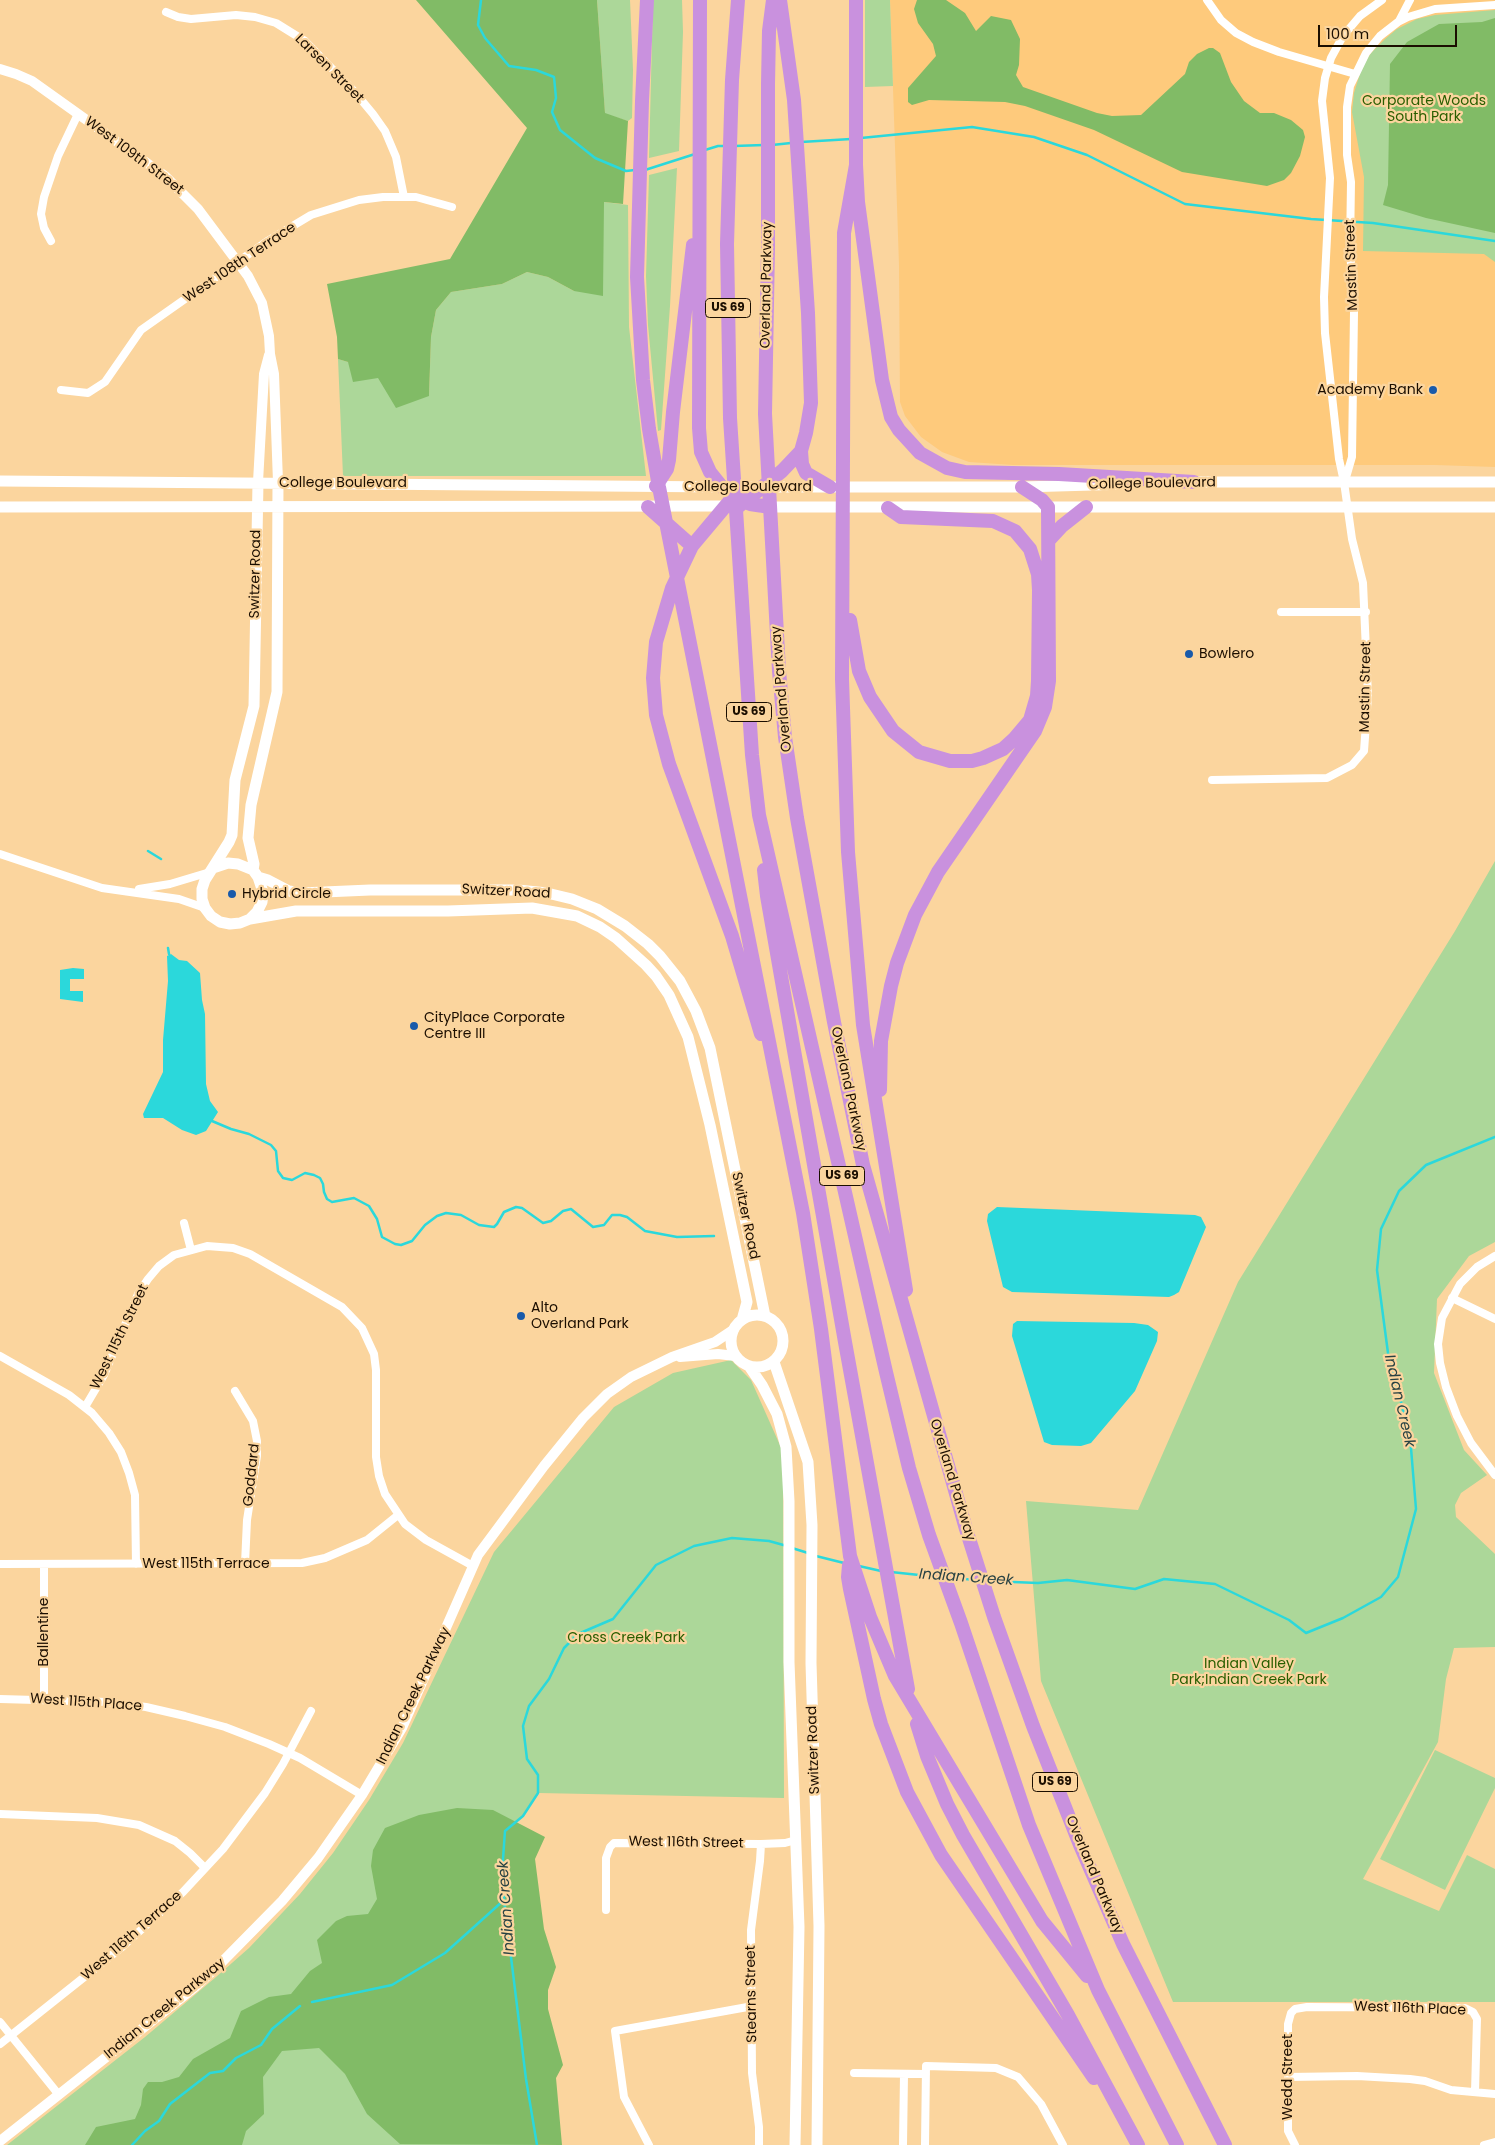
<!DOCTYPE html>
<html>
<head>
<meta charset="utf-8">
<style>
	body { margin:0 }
	#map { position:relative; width:1495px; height:2145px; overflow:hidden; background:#fbd59e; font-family:Poppins,sans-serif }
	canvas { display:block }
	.scale { position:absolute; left:1318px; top:25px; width:139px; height:22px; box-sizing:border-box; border:2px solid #1b0e00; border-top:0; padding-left:6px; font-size:15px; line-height:18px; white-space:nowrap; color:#1b0e00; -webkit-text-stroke:4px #fbd59e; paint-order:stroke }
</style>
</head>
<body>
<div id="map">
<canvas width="1495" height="2145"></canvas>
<div class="scale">100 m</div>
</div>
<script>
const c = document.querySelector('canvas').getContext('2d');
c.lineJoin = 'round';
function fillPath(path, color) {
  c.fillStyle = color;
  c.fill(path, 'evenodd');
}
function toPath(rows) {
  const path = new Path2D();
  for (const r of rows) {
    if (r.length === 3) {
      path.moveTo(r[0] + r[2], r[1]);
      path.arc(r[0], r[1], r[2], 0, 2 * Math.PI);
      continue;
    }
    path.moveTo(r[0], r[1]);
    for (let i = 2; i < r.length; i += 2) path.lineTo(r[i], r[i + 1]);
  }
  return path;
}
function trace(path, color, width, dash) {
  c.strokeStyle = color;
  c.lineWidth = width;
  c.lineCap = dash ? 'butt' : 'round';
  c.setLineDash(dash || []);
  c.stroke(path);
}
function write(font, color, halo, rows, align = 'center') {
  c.font = font + ' Poppins,sans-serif';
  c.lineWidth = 4.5;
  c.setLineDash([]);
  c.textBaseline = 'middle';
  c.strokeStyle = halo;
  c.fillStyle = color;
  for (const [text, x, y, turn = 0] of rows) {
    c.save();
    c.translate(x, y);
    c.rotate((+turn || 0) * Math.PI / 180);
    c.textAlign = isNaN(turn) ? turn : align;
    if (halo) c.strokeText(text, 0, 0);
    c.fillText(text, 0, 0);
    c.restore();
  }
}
fillPath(toPath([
	[890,0,1495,0,1495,467,1435,465,1013,465,969,462,942,452,921,437,905,416,900,402,899,265]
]), '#feca7c');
fillPath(toPath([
	[597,0,630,0,633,70,632,118,628,121,605,114],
	[653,0,682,0,683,32,679,151,649,158],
	[865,0,890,0,893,86,865,87],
	[1495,10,1495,262,1484,254,1363,251,1364,177,1352,112,1354,93,1362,67,1371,53,1385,39,1397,29,1417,19,1435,15],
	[677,168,670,306,661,430,658,431,648,325,646,276,649,175],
	[604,202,628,205,629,327,646,476,343,476,338,359,348,362,378,377,429,396,431,337,436,310,451,292,502,284,527,272,548,277,574,291],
	[1495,861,1495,1242,1469,1256,1437,1299,1434,1373,1464,1450,1487,1475,1461,1493,1455,1505,1456,1517,1495,1554,1495,1647,1454,1648,1446,1679,1438,1742,1363,1879,1439,1911,1467,1855,1495,1869,1495,2002,1173,2002,1041,1681,1026,1501,1138,1510,1238,1282,1455,931],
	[731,1360,751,1380,783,1452,784,1798,539,1793,523,1816,506,1831,537,2145,7,2145,145,2037,216,1977,249,1948,300,1894,333,1853,369,1800,403,1743,494,1552,614,1407,673,1373],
	[1435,1750,1495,1778,1495,1788,1445,1890,1380,1859]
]), '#acd799');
fillPath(toPath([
	[416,0,597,0,605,113,628,121,623,204,604,202,603,296,574,291,548,277,527,272,502,284,451,292,436,310,431,337,429,396,396,408,378,378,353,382,348,362,338,359,337,337,327,284,450,259,527,128],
	[917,0,946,0,965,13,976,31,991,16,1011,20,1020,39,1019,65,1016,75,1023,87,1097,113,1112,116,1141,115,1185,74,1189,62,1197,54,1209,48,1213,48,1220,53,1231,82,1244,101,1260,113,1274,113,1291,120,1303,130,1305,137,1300,156,1291,173,1284,180,1267,186,1182,172,1094,130,1025,106,1005,102,929,100,912,105,908,102,908,88,936,56,933,44,918,23,914,9],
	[1495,18,1495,233,1426,218,1383,205,1388,185,1390,64,1407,42,1439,24,1482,22],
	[457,1808,493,1810,545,1837,535,1859,544,1929,556,1967,548,1990,548,2009,563,2065,556,2078,562,2145,400,2144,367,2114,345,2074,319,2048,282,2051,263,2077,264,2114,246,2131,242,2145,85,2145,96,2127,135,2119,141,2105,143,2089,148,2082,162,2082,179,2077,193,2059,230,2038,241,2011,269,1997,291,1994,310,1971,322,1963,317,1940,336,1921,347,1916,368,1914,377,1899,371,1866,373,1850,385,1828,419,1815]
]), '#81bb66');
fillPath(toPath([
	[171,954,179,960,187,961,200,973,202,1000,205,1014,206,1084,210,1101,218,1112,206,1131,196,1135,182,1130,163,1118,144,1118,143,1114,163,1072,163,1040,168,981,167,956],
	[73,968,84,969,84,979,70,979,70,991,83,991,83,1002,60,999,60,970],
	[997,1207,1195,1215,1201,1217,1206,1227,1179,1292,1174,1295,1169,1297,1012,1292,1003,1287,987,1221,988,1214],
	[1017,1321,1134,1323,1148,1325,1158,1332,1157,1341,1135,1391,1091,1443,1081,1446,1052,1445,1044,1442,1012,1336,1013,1324]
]), '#2bd8db');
trace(toPath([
	[481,0,478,25,485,38,509,66,536,70,554,77,556,98,552,112,560,130,595,158,626,171,635,170],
	[861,138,972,127,1034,137,1087,155,1185,204,1311,219,1373,223,1495,241],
	[801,142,851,139],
	[772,145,791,143],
	[734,146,764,145],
	[705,150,718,146,726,146],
	[645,170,695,154],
	[148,851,161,859],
	[168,948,169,954],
	[212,1121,231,1129,249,1134,271,1145,276,1151,278,1171,283,1178,292,1180,305,1173,314,1175,320,1178,323,1184,324,1192,327,1199,332,1202,354,1198,369,1206,377,1219,382,1237,395,1244,401,1245,412,1241,425,1225,437,1216,446,1213,461,1215,479,1225,494,1227,497,1224,504,1212,516,1207,522,1208,543,1223,551,1221,563,1211,571,1209,593,1227,604,1225,612,1215,620,1215,627,1217,645,1231,677,1237,714,1236],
	[792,1548,808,1553],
	[816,1556,844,1563],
	[859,1566,881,1571],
	[891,1572,938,1577],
	[951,1578,978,1580],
	[988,1581,1038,1583,1067,1580,1135,1589,1164,1579,1215,1584,1289,1620,1306,1633,1343,1618,1381,1597,1398,1577,1416,1509,1410,1436,1388,1353,1377,1270,1381,1229,1399,1191,1426,1165,1495,1137],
	[312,2002,392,1985,445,1953,504,1900],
	[132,2145,145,2131,159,2121,170,2104,210,2073,223,2071,236,2058,261,2045,272,2029,300,2006],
	[537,2145,526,2079,504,1900,503,1859,505,1831,523,1816,538,1793,538,1775,527,1759,523,1726,529,1706,549,1679,564,1648,578,1634,613,1619,656,1565,694,1546,732,1538,769,1541,787,1546]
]), '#2bd8db', 2.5);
trace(toPath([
	[1207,0,1221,20,1236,33,1253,42,1279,52,1355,74],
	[166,12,178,17,191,19,236,15,255,17,276,23,305,41,353,90,373,114,385,131,396,157,404,197],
	[1399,21,1410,0],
	[51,241,44,228,41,214,44,197,58,156,78,114],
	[61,390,88,393,105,382,141,330,266,242,311,215,359,200,383,197,416,197,452,207],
	[1345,481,1352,457,1354,312,1350,249,1351,182,1347,155,1347,107,1350,86,1366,53,1380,36,1398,22,1408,17,1435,9,1495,5],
	[1281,612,1366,612],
	[1212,780,1327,778,1352,765,1364,751,1368,696,1363,583,1352,539,1344,482,1339,459,1325,333,1324,297,1330,178,1322,101,1325,78,1331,58,1343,36,1360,16,1382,0],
	[0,854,102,888,179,899,205,908],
	[139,889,170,884,210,872],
	[184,1223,191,1250],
	[1495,1256,1477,1267,1460,1284,1442,1318,1438,1344,1440,1363,1446,1387,1457,1416,1471,1443,1495,1475],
	[1452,1298,1495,1319],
	[0,1356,69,1395,92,1413,109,1433,121,1452,129,1473,135,1495,136,1564],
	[235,1391,253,1421,257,1441,257,1456,247,1520,245,1564],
	[85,1407,104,1375,138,1294,148,1279,159,1266,174,1255,207,1246,233,1248,250,1254,342,1307,362,1328,374,1354,376,1370,376,1457,379,1476,385,1494,405,1524,426,1540,473,1566],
	[0,1564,302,1563,325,1558,367,1540,398,1515],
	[44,1564,44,1699],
	[0,1699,108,1702,146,1707,185,1716,225,1727,269,1744,300,1758,362,1795],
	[0,1814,97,1818,139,1825,175,1841,190,1853,205,1868],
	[606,1910,606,1858,610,1847,614,1843,761,1844,785,1843,796,1840],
	[0,2022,59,2095],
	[0,2044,122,1947,183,1892,223,1849,265,1793,283,1764,311,1711],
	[854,2073,926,2074],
	[1288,2077,1357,2076,1410,2079,1425,2081,1451,2090,1495,2094],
	[649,2145,624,2097,615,2031,753,2006],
	[759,2145,759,2127,752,2073,751,1930,760,1861,761,1844],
	[903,2145,904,2074],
	[925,2145,926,2066,996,2068,1018,2077,1041,2104,1063,2145],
	[1295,2145,1288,2131,1288,2024,1291,2013,1295,2009,1307,2007,1465,2008,1473,2012,1477,2019,1475,2092],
	[1484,2145,1495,2142]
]), '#fff', 8);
trace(toPath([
	[0,69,16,74,32,81,165,176,198,209,248,276,262,303,269,336,270,354,274,374,278,482],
	[258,482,264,374,269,355],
	[680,1357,718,1354,735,1356],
	[0,2141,195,1987,221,1963,282,1901,318,1858,362,1795,402,1728,478,1555,544,1466,583,1418,607,1394,631,1377,672,1357,715,1342,733,1330]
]), '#fff', 10);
trace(toPath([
	[0,481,722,487,1022,487,1128,484],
	[1187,482,1495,482],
	[0,507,731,506],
	[762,507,1495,507],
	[213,868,228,863,238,864,253,870,258,877,263,892,262,902,257,912,250,919,240,923,230,924,220,922,211,916,205,908,202,899,202,889,205,880,229,842,232,835,235,780,254,706,258,482],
	[253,870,254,864,248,838,251,805,277,692,278,482],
	[258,877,268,880,289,891,301,893,370,890,518,890,547,893,572,899,597,909,625,926,648,944,660,956,680,981,696,1011,710,1048,765,1316],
	[250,919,296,911,448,911,532,908,577,916,600,927,616,938,646,965,656,976,669,995,688,1037,710,1125,747,1302,742,1320],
	[757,1341,26],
	[774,1362,808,1462,812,1525,811,1663,819,1926,817,2145],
	[749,1366,762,1385,777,1414,786,1447,789,1501,789,1662,799,1927,795,2145]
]), '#fff', 11);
trace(toPath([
	[647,0,642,101,637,277,643,380,649,429,659,487,803,1213,821,1329,850,1556,870,1617,895,1676,1042,1921,1087,1976],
	[700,0,699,428,701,452,710,472,722,487,733,496,750,504,770,507],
	[738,0,732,80,727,244,730,418,752,755,759,815,886,1372,909,1468,929,1535,961,1623,1029,1825,1098,1990,1177,2145],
	[773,0,769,31,768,84,768,248,765,414,779,671,785,737,797,818,834,1022,863,1165,966,1529,994,1617,1033,1726,1080,1845,1123,1944,1225,2145],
	[856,0,856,165,858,202,882,380,891,417,899,430,920,453,947,468,965,472,1059,474,1194,482],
	[856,165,844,233,842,679,848,852,863,1025,906,1290],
	[801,451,802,464,806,473,830,487],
	[656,486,667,469,669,460,673,412,693,245],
	[739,490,692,546,672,588,656,642,653,678,656,715,669,764,732,936,761,1034],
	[739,506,782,471,801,451,806,433,811,403,808,313,794,100,780,0],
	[648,507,692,546],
	[1049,540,1062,526,1086,507],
	[850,620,859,671,870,697,893,731,919,752,950,761,972,761,983,758,1003,749,1014,739,1030,720,1037,696,1038,681,1039,590,1038,574,1030,549,1015,531,993,521,901,517,888,508],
	[764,870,767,896,845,1342,908,1689],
	[880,1090,881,1041,891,986,897,963,915,915,938,872,1035,731,1045,707,1049,681,1048,507,1042,500,1022,487],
	[849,1565,848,1577,850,1589,874,1699,881,1724,907,1792,941,1855,1094,2078],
	[917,1724,927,1756,947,1804,963,1835,1068,2015,1138,2145]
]), '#c991de', 14);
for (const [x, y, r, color] of [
	[1433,390,5,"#195aaa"],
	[1189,654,5,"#195aaa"],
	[232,894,5,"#195aaa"],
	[414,1026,5,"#195aaa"],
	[521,1316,5,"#195aaa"]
]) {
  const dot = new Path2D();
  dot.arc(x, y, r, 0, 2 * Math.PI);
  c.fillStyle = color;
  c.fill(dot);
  trace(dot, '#fbd59e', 2);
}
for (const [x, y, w] of [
	[728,308,45],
	[749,712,45],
	[842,1176,45],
	[1055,1782,45]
]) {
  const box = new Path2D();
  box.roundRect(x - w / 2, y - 9.5, w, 19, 4);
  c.fillStyle = '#fbd59e';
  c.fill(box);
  trace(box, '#1b0e00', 1);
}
write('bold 12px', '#1b0e00', null, [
	["US 69",728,308],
	["US 69",749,712],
	["US 69",842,1176],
	["US 69",1055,1782]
]);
write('14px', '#1b0e00', '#fbd59e', [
	["Larsen Street",329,69,45],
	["West 109th Street",134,156,37],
	["West 108th Terrace",240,263,-34],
	["Mastin Street",1352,265,-92],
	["Overland Parkway",767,285,-89],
	["College Boulevard",343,483],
	["College Boulevard",1152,484,-1],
	["College Boulevard",748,487],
	["Switzer Road",256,574,-89],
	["Mastin Street",1366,687,-89],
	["Overland Parkway",782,689,-95],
	["Switzer Road",506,892,3],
	["Overland Parkway",848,1089,78],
	["Switzer Road",745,1216,78],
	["West 115th Street",120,1337,-64],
	["Goddard",252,1475,-84],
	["Overland Parkway",952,1480,73],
	["West 115th Terrace",206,1564],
	["Ballentine",44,1632,-90],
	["Indian Creek Parkway",414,1696,-64],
	["West 115th Place",86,1703,4],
	["Switzer Road",814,1750,-92],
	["West 116th Street",686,1843,1],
	["Overland Parkway",1094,1875,67],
	["West 116th Terrace",132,1936,-41],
	["Stearns Street",752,1994,-91],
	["Indian Creek Parkway",165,2009,-39],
	["West 116th Place",1410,2009,2],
	["Wedd Street",1288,2077,-90]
]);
write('14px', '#295e00', '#fbd59e', [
	["Corporate Woods",1424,101],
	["South Park",1424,117],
	["Cross Creek Park",626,1638],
	["Indian Valley",1249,1664],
	["Park;Indian Creek Park",1249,1680]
]);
write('14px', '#1b0e00', '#fbd59e', [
	["Academy Bank",1423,390,"right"],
	["Bowlero",1199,654],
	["Hybrid Circle",242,894],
	["CityPlace Corporate",424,1018],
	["Centre III",424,1034],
	["Alto",531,1308],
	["Overland Park",531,1324]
], 'left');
write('italic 15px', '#284243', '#fbd59e', [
	["Indian Creek",1399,1401,77],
	["Indian Creek",966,1578,4],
	["Indian Creek",507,1908,-94]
]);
</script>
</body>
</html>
